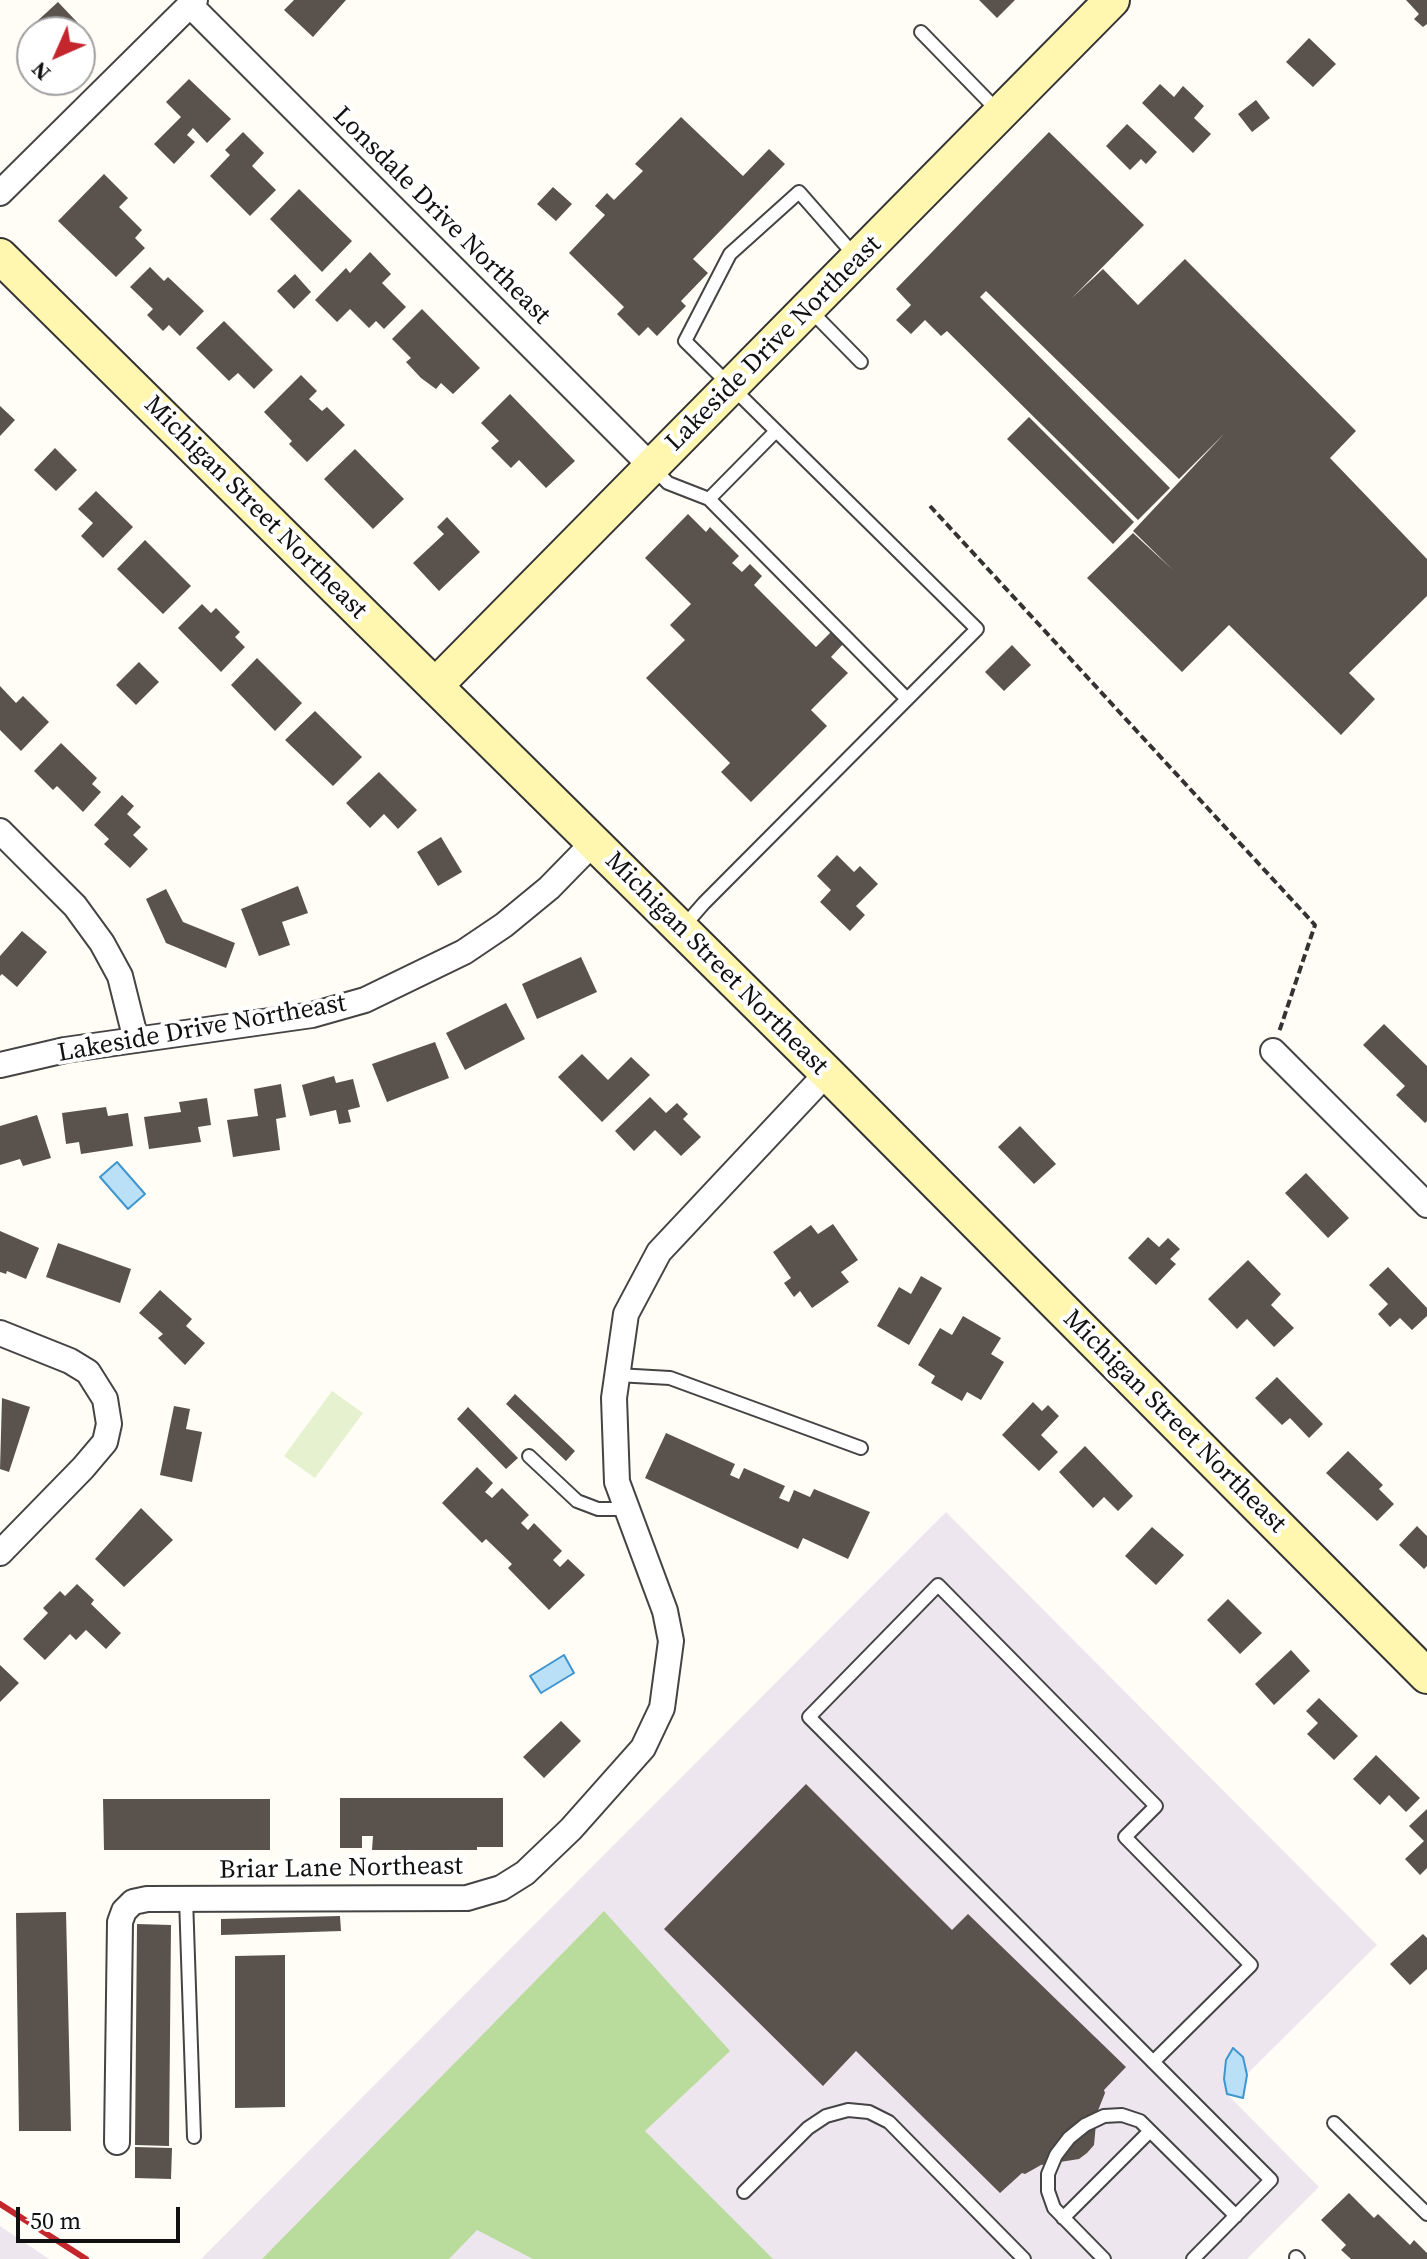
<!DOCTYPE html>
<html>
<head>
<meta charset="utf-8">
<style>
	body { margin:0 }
	#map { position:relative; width:1427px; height:2259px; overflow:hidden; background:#fffdf5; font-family:"Source Serif 4",serif }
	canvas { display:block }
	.north { position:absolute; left:16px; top:16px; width:80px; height:80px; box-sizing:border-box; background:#fff; border:2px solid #a0a0a0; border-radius:50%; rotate:225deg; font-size:22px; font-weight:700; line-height:32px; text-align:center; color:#111 }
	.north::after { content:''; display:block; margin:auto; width:28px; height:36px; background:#c4262e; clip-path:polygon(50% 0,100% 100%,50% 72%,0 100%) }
	.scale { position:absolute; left:16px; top:2207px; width:164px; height:36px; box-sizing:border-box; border:4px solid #111; border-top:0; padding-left:10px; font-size:24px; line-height:28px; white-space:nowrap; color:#111; -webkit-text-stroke:6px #fff; paint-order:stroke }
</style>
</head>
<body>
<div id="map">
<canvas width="1427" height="2259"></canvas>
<div class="north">N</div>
<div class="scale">50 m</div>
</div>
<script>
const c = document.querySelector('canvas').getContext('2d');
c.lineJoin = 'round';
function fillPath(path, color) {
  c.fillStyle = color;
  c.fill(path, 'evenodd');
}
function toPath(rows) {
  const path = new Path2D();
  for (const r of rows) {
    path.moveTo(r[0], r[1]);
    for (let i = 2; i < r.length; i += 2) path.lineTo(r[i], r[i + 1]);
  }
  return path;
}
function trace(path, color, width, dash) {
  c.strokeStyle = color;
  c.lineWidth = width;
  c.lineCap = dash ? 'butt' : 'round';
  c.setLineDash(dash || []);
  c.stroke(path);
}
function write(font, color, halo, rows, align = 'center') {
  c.font = font + ' "Source Serif 4",serif';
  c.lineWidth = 8;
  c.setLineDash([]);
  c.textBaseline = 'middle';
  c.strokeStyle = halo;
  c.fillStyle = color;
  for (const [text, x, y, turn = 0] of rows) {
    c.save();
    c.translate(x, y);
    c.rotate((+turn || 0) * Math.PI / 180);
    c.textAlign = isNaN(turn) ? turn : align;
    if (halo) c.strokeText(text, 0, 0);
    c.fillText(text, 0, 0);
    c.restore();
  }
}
fillPath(toPath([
	[946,1512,1377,1945,1227,2094,1319,2187,1247,2259,201,2259],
	[0,2226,49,2259,0,2259]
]), '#eee6ef');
fillPath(toPath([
	[604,1911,730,2051,645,2131,773,2259,533,2259,477,2230,449,2259,262,2259]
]), '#b9dc9c');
fillPath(toPath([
	[332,1391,363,1413,315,1478,284,1456]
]), '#e6f2cf');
const water = toPath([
	[117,1162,145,1194,128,1209,100,1177,117,1162],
	[564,1655,574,1673,541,1693,530,1676,564,1655],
	[1233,2048,1243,2057,1247,2075,1243,2098,1227,2094,1224,2079,1226,2060,1233,2048]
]);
fillPath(water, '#b9e0f7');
trace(water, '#3f96cf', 2);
fillPath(toPath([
	[294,0,346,0,313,37,284,10],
	[979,0,1015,0,997,18],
	[1406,0,1427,0,1427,24,1423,27,1414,19,1419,14],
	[58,2,77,22,66,32,32,32,32,46,22,35],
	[1309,38,1336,64,1313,87,1286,62],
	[189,79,231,119,207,143,193,128,187,135,195,142,174,164,154,144,181,117,166,102],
	[1160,84,1174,97,1183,86,1204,106,1194,118,1211,134,1193,153,1142,103],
	[1256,100,1270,118,1252,132,1238,114],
	[681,117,743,176,769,149,785,164,693,259,708,273,681,301,686,306,657,336,648,327,639,336,617,314,624,307,569,253,605,215,595,206,607,193,614,200,643,171,635,164],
	[1127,124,1157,152,1146,164,1141,159,1130,170,1106,146],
	[243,132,264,153,252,166,276,190,250,216,210,176,230,155,225,150],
	[1049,132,1144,225,1072,298,1103,269,1138,305,1185,259,1356,431,1330,458,1427,559,1427,596,1349,673,1375,699,1341,735,1229,625,1182,672,1087,578,1133,533,1173,570,1133,531,1225,433,1179,479,986,291,980,297,1170,488,1138,520,947,331,941,336,925,320,911,334,896,320,911,305,896,289],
	[104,174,128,198,119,207,142,230,135,238,145,248,116,277,58,221],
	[553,187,572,204,556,221,537,204],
	[299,189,352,241,322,272,270,219],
	[370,252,391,274,382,283,406,307,384,329,376,321,369,328,350,309,337,322,315,300,346,268,350,273],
	[150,267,164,281,168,277,204,311,180,336,169,325,163,331,147,315,153,309,130,287],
	[295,274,311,292,294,309,277,291],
	[422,309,480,368,453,394,441,383,436,389,421,378,406,362,411,358,392,339],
	[224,321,273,370,254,389,238,373,229,381,196,348],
	[301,375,317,391,309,399,322,411,327,407,345,425,307,462,289,444,292,441,264,412],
	[510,394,575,461,546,488,519,460,511,468,491,448,499,441,481,423],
	[0,406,15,420,0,436],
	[1029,417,1134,522,1113,544,1007,439],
	[55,448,77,470,56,491,34,470],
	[355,449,404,499,373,529,324,479],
	[96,491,133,527,103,558,81,536,93,523,78,509],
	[688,514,706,532,710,527,739,556,732,563,742,572,750,564,762,576,754,585,816,647,833,630,845,642,831,657,848,673,811,710,827,726,751,802,721,772,730,763,646,678,685,640,670,625,691,604,645,558],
	[447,517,480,552,439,591,413,563,444,534,437,527],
	[145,540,191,586,163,614,117,569],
	[202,604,211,613,216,608,240,632,235,637,245,647,221,672,178,628],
	[1012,645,1031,665,1004,691,985,672],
	[257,658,302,703,275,731,231,685],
	[139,662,159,682,136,705,116,685],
	[0,686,16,703,23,696,49,722,21,751,0,730],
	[315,711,362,757,333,786,285,740],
	[61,743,97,778,92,784,101,792,83,812,57,786,53,790,34,771],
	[379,772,417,810,398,829,384,814,370,828,346,803],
	[122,795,134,806,127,814,141,827,133,835,148,849,130,868,104,844,109,839,94,825],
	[441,837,462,872,438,886,417,852],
	[837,855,854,872,860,866,878,884,856,906,865,915,850,931,820,902,831,890,817,876],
	[298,886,308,913,282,922,290,945,259,956,241,909],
	[166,889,183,922,235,943,226,968,166,943,146,899],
	[22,931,47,952,17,987,2,974,0,976,0,956],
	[581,957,597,992,537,1019,522,984],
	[506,1003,525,1039,465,1070,446,1033],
	[1384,1024,1427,1066,1427,1121,1425,1123,1396,1095,1405,1086,1363,1045],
	[435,1042,449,1078,387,1102,372,1064],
	[582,1054,608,1080,631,1057,650,1075,602,1122,558,1077],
	[334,1076,336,1083,353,1079,360,1107,348,1110,351,1122,339,1124,336,1110,310,1116,302,1085],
	[281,1084,286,1117,276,1119,280,1150,233,1157,227,1120,258,1116,254,1089],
	[650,1097,666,1113,677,1103,688,1114,683,1119,701,1137,681,1156,655,1130,634,1151,615,1131],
	[207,1098,211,1125,198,1127,201,1142,149,1149,144,1117,181,1112,179,1102],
	[106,1107,108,1116,128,1113,133,1146,81,1154,79,1142,66,1144,62,1113],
	[37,1115,51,1158,23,1166,20,1159,0,1165,0,1126],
	[1020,1126,1056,1164,1034,1184,998,1147],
	[1306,1173,1349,1218,1328,1238,1285,1193],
	[833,1224,858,1260,841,1272,849,1282,812,1308,800,1291,794,1297,784,1283,791,1278,773,1252,811,1225,818,1234],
	[0,1231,39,1248,26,1279,7,1271,6,1274,0,1272],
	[1148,1237,1159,1247,1168,1238,1180,1249,1170,1259,1176,1264,1156,1285,1128,1258],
	[58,1243,131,1269,120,1303,46,1277],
	[1248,1260,1281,1294,1271,1305,1294,1328,1274,1347,1247,1319,1237,1329,1208,1299],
	[1388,1267,1427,1308,1427,1316,1412,1330,1400,1318,1390,1327,1378,1314,1388,1304,1369,1285],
	[921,1276,942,1288,909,1345,877,1326,899,1287,911,1294],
	[160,1290,192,1319,186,1326,205,1343,185,1365,158,1338,163,1334,139,1313],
	[963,1316,1001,1338,991,1354,1004,1362,981,1400,967,1392,962,1401,931,1383,935,1376,918,1365,940,1328,952,1335],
	[1277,1377,1323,1424,1309,1438,1290,1418,1282,1425,1255,1398],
	[515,1394,575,1451,566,1461,506,1404],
	[2,1398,30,1407,9,1472,0,1469],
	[1033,1402,1042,1411,1048,1405,1059,1416,1041,1435,1058,1452,1039,1471,1002,1435],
	[174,1406,190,1409,186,1429,202,1432,192,1482,160,1475],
	[468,1407,518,1458,506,1469,457,1419],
	[666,1433,735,1464,730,1475,739,1479,744,1468,785,1486,779,1498,789,1502,794,1490,810,1497,814,1489,870,1512,848,1559,803,1538,798,1549,645,1478],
	[1085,1446,1133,1496,1118,1511,1104,1497,1093,1508,1059,1472],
	[1348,1451,1383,1485,1379,1489,1394,1504,1377,1521,1326,1473],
	[477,1467,493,1483,485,1492,492,1498,502,1488,529,1515,521,1523,528,1530,534,1523,562,1551,553,1560,560,1567,568,1559,585,1575,549,1610,508,1568,512,1564,486,1539,482,1543,442,1503],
	[141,1508,173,1540,124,1587,95,1559],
	[1417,1526,1427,1536,1427,1566,1424,1569,1399,1545],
	[1152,1527,1184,1555,1156,1585,1125,1556],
	[77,1584,94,1600,91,1604,121,1633,106,1649,86,1630,76,1640,70,1634,45,1660,23,1639,48,1613,43,1608,60,1591,65,1596],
	[1228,1599,1262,1633,1240,1654,1207,1620],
	[1291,1650,1310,1671,1274,1705,1255,1684],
	[0,1665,19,1683,0,1702],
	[1319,1698,1358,1736,1334,1760,1307,1734,1318,1723,1306,1711],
	[561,1721,581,1741,544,1778,523,1757],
	[1376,1755,1420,1798,1406,1812,1389,1795,1380,1805,1353,1779],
	[806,1784,952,1930,968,1914,1126,2067,1104,2090,1105,2093,1097,2113,1094,2145,1087,2153,1079,2159,1041,2165,1025,2174,1022,2173,1000,2193,856,2051,823,2086,664,1929],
	[340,1798,503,1798,503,1847,477,1847,477,1850,372,1850,373,1836,362,1836,362,1848,340,1848],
	[103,1799,270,1799,270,1850,104,1850],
	[1427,1809,1427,1868,1420,1875,1405,1859,1424,1841,1409,1826],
	[66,1912,71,2131,19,2131,16,1913],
	[340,1916,341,1931,221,1935,221,1919],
	[137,1924,171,1925,169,2146,135,2145],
	[1423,1934,1427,1938,1427,1969,1410,1985,1390,1964],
	[285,1955,285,2107,235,2108,235,1956],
	[135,2147,172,2148,171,2179,135,2178],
	[1349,2193,1374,2218,1378,2214,1410,2245,1414,2240,1427,2253,1427,2259,1351,2259,1341,2250,1346,2245,1321,2220]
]), '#5a524d');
const lane = toPath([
	[921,32,998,111],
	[809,309,861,362],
	[654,469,668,483,709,499,907,699],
	[709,499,776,431],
	[683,927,704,903,977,629,685,341,730,254,799,192,856,257],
	[617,1375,670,1378,861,1448],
	[529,1456,577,1501,598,1509,627,1509],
	[186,1898,194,2137],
	[1153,2062,1251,1965,1125,1837,1156,1806,938,1585,809,1717,1271,2180,1193,2259],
	[1334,2123,1427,2214],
	[744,2192,808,2128,826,2116,848,2110,869,2112,889,2122,1024,2259],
	[1063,2218,1150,2131],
	[1296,2257,1298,2259],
	[1104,2259,1054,2208,1048,2191,1048,2174,1056,2155,1069,2138,1085,2125,1104,2116,1122,2115,1140,2121,1236,2216]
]);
const street = toPath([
	[190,5,652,467],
	[0,193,195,0],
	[0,831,75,906,102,943,120,976,136,1040],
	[1273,1051,1427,1205],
	[0,1065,65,1050,312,1015,365,1000,464,952,504,925,549,888,593,843],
	[0,1333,70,1361,88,1372,105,1399,109,1424,105,1442,83,1468,0,1553],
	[117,2142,120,1922,124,1911,133,1902,147,1899,467,1898,501,1888,525,1873,571,1829,643,1748,662,1708,671,1641,665,1611,617,1482,614,1398,626,1314,659,1252,827,1073]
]);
const secondary = toPath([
	[0,256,827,1073,1427,1676],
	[435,686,1112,0]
]);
trace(lane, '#444', 16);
trace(street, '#444', 28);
trace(secondary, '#333', 38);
trace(toPath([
	[930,506,1315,925,1279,1032]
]), '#333', 4, [8, 4]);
trace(lane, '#fff', 12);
trace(street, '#fff', 24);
trace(secondary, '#fff6b0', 34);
trace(toPath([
	[0,2204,86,2259]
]), '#c4262e', 6);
write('26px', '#111', '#fff', [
	["Lonsdale Drive Northeast",441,216,45],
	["Lakeside Drive Northeast",774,344,-45],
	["Michigan Street Northeast",255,508,45],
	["Michigan Street Northeast",716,964,45],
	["Lakeside Drive Northeast",202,1029,-10],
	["Michigan Street Northeast",1174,1422,45],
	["Briar Lane Northeast",341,1869,-1]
]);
</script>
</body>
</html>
